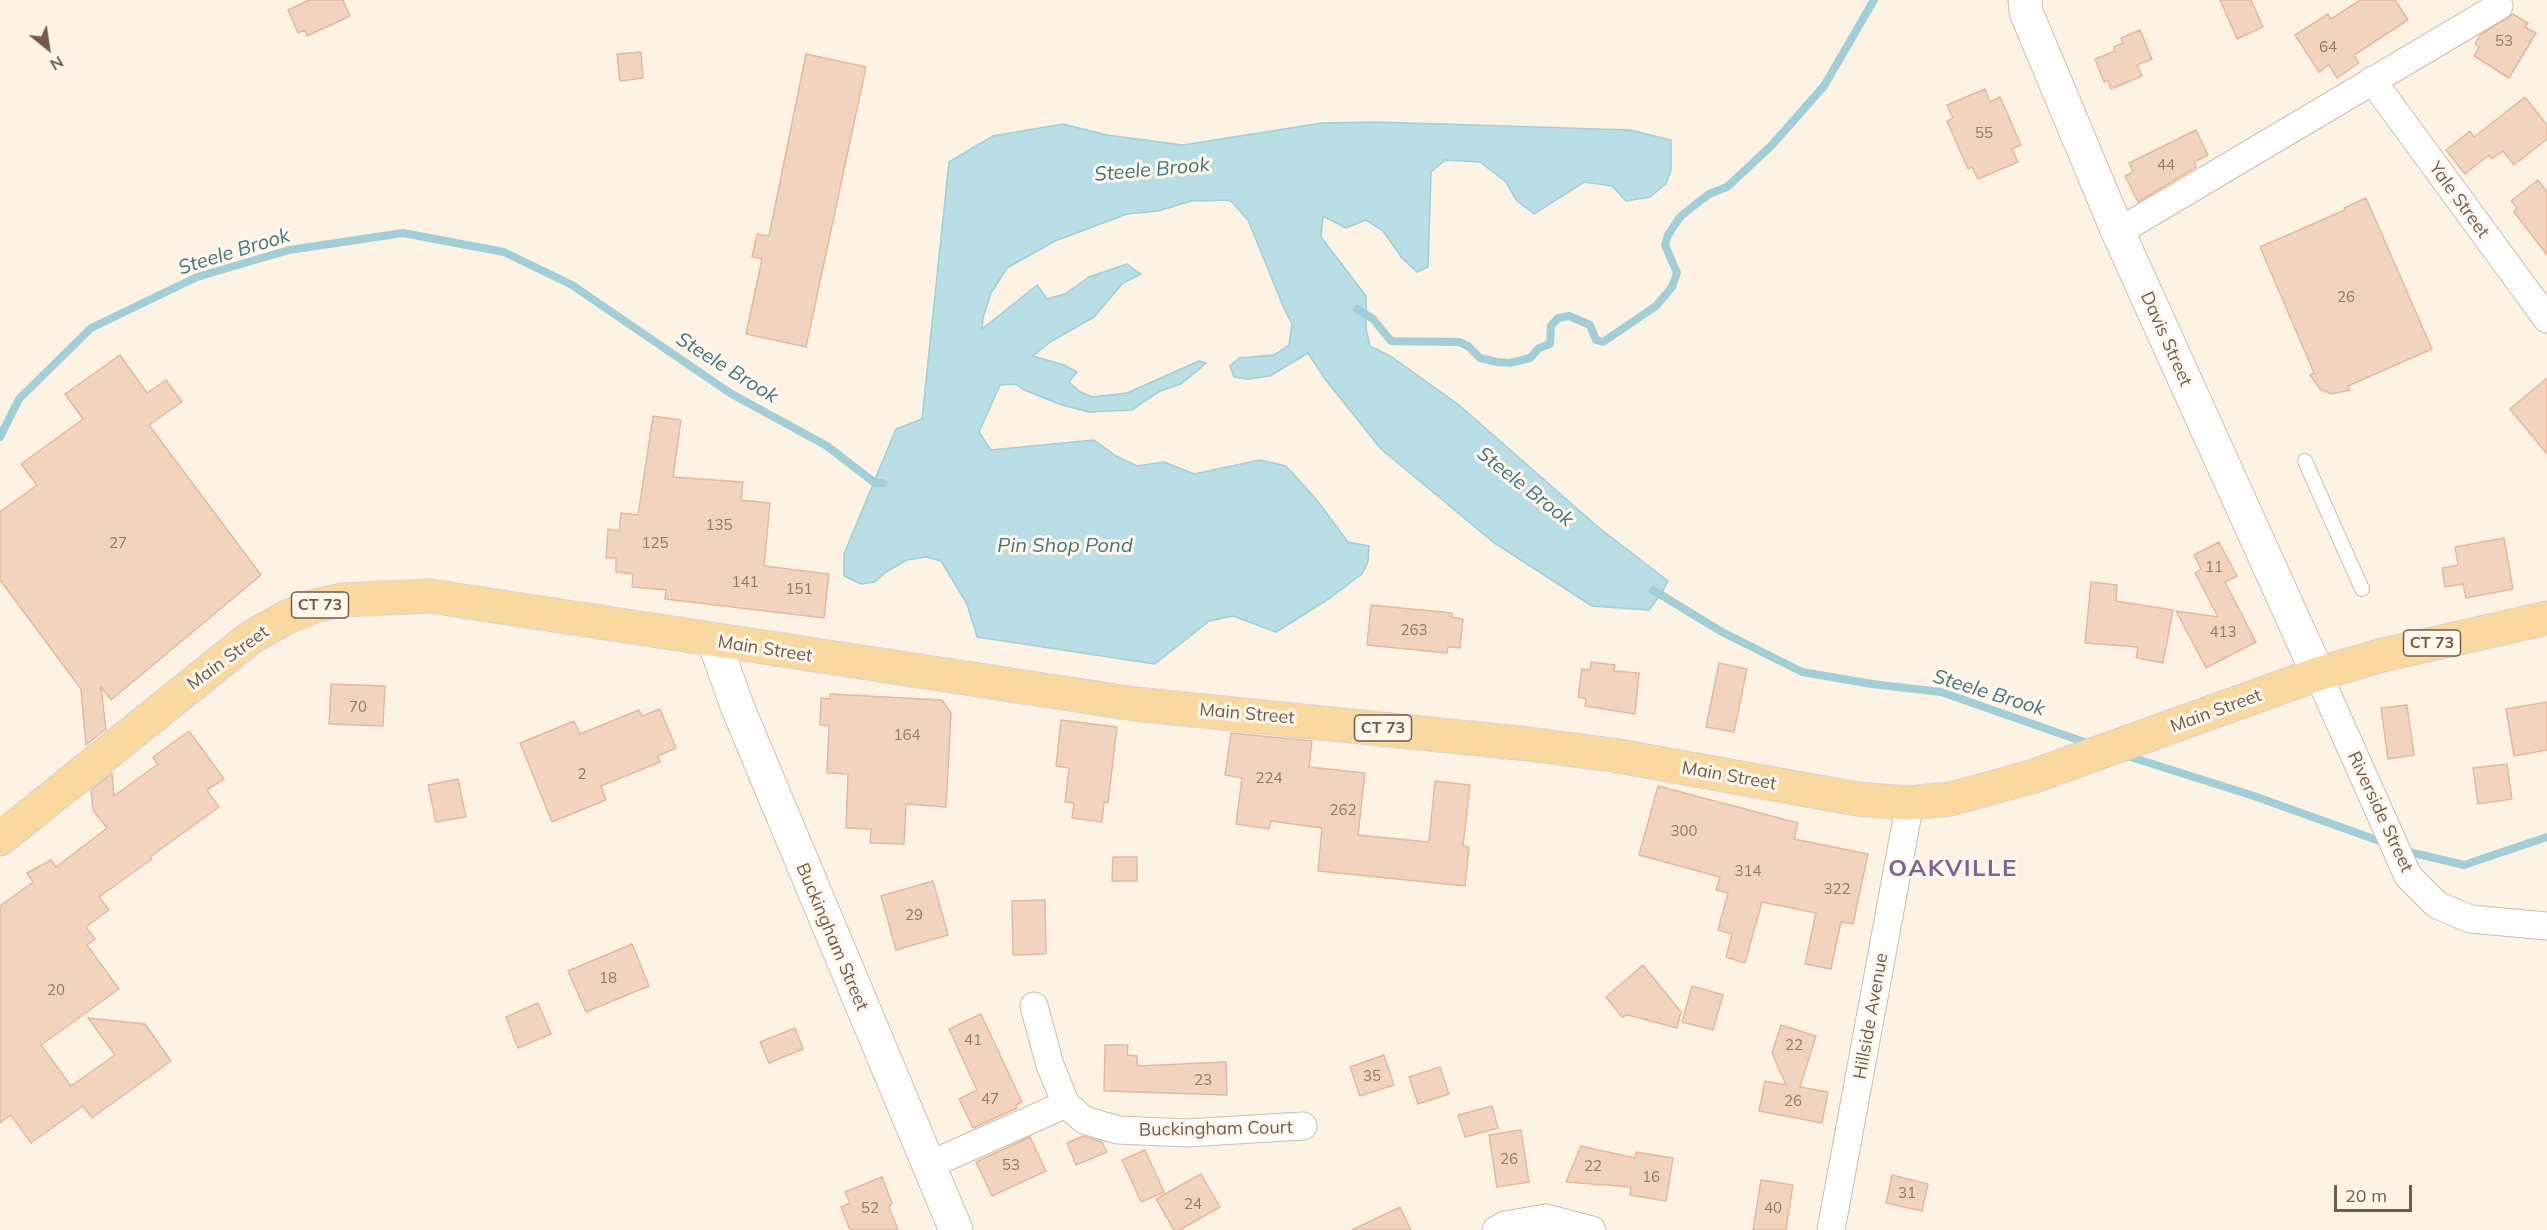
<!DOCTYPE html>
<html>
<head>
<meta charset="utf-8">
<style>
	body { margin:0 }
	#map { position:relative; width:2547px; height:1230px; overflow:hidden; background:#fcf3e5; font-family:Mulish,sans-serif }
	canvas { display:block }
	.north { position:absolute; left:18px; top:18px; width:60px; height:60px; -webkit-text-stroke:4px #fff7ec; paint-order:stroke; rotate:150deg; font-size:16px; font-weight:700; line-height:24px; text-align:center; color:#745a4b }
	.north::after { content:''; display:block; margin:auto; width:21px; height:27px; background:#745a4b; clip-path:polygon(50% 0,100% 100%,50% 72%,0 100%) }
	.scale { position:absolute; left:2334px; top:1185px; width:78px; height:27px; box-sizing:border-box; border:3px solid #745a4b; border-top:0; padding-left:8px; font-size:18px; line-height:21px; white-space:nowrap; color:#745a4b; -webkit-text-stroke:4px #fff7ec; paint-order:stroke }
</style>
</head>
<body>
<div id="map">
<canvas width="2547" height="1230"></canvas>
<div class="north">N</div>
<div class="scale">20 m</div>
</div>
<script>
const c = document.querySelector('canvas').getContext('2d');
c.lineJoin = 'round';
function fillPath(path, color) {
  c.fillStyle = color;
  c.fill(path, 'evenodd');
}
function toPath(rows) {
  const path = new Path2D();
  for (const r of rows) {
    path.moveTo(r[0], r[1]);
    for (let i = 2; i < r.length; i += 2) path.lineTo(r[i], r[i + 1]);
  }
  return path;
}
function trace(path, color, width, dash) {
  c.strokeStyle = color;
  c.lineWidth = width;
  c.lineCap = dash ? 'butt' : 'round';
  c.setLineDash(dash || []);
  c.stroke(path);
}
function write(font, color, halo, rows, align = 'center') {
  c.font = font + ' Mulish,sans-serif';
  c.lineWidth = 6;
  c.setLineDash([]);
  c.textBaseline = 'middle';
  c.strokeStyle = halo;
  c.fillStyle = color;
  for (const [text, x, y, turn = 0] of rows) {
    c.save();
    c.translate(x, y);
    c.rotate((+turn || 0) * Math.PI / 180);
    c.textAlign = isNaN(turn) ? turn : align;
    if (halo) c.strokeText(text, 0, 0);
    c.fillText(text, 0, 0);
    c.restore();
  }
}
const water = toPath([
	[1376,122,1630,130,1671,140,1671,170,1666,184,1650,197,1626,201,1612,186,1584,182,1534,214,1517,201,1506,182,1480,162,1445,160,1431,172,1428,267,1417,272,1402,258,1383,231,1366,220,1346,228,1323,216,1321,237,1366,296,1366,329,1370,346,1392,357,1459,405,1598,527,1668,581,1661,594,1649,610,1592,606,1493,542,1381,449,1325,379,1308,353,1270,376,1248,379,1234,377,1230,366,1239,358,1274,355,1289,345,1292,324,1283,306,1248,220,1230,200,1191,201,1158,211,1127,214,1055,241,1007,268,991,293,983,318,982,329,1037,285,1047,299,1065,294,1089,277,1127,264,1141,274,1123,283,1094,317,1050,342,1033,356,1064,365,1077,372,1069,382,1080,392,1093,397,1127,393,1199,361,1206,363,1197,371,1181,384,1160,391,1132,410,1089,412,1062,405,1024,390,1015,384,1000,385,979,432,991,450,1094,440,1116,456,1137,466,1164,462,1194,474,1260,460,1286,466,1316,499,1348,542,1369,546,1368,562,1362,574,1330,598,1276,632,1233,616,1209,621,1155,664,977,637,967,604,941,561,926,557,907,560,886,572,875,582,861,584,844,576,844,554,896,429,922,419,949,162,993,136,1063,124,1107,135,1183,145,1322,123,1376,122]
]);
fillPath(water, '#badee5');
trace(water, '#a1ced7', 1.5);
trace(toPath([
	[1357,309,1373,319,1391,341,1459,342,1468,346,1480,358,1497,362,1510,363,1530,358,1539,348,1550,344,1551,326,1558,318,1569,316,1590,325,1596,340,1603,342,1656,306,1672,287,1677,273,1665,245,1668,235,1680,217,1696,204,1709,194,1727,187,1771,146,1824,86,1874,0],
	[0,437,19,399,91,328,197,277,289,250,403,233,504,252,572,285,730,393,827,446,875,483,883,483],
	[1653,590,1722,632,1802,672,1872,684,1941,692,2090,744],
	[2124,755,2254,796,2385,843],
	[2405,851,2464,865,2547,837]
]), '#a1ced7', 8);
const building = toPath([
	[309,0,343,0,350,16,307,36,305,30,298,33,288,10,309,0],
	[2220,0,2251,0,2263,27,2237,39,2220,0],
	[2360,0,2395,0,2408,20,2354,55,2359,63,2337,78,2329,65,2319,72,2295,35,2328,14,2331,19,2360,0],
	[2513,14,2528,23,2525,27,2536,33,2509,78,2474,56,2479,47,2475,44,2480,35,2513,14],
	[2140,30,2152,59,2137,65,2142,76,2111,89,2108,80,2104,82,2095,59,2115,51,2114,47,2123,43,2121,38,2140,30],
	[641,52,643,78,620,81,617,54,641,52],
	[806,54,866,67,806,347,746,334,762,259,752,257,757,234,769,236,806,54],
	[1985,89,1990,102,2000,97,2021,145,2012,149,2018,162,1978,179,1972,167,1968,169,1947,121,1953,118,1947,105,1985,89],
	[2525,97,2547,125,2547,139,2514,165,2503,151,2492,159,2489,155,2465,174,2446,150,2470,131,2474,137,2525,97],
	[2196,130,2208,155,2194,162,2196,167,2138,202,2125,176,2133,172,2129,163,2196,130],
	[2538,180,2547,192,2547,255,2514,212,2517,208,2511,201,2538,180],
	[2366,198,2432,349,2348,386,2350,390,2331,394,2320,389,2310,375,2314,373,2260,247,2345,210,2344,208,2366,198],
	[120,355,147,393,166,380,182,402,149,425,261,575,111,700,101,687,106,729,86,745,81,689,0,580,0,512,37,485,21,464,83,419,65,394,120,355],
	[2547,378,2547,454,2510,409,2547,378],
	[653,416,681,420,673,477,743,482,741,500,770,503,764,566,829,574,824,618,665,599,666,590,632,587,633,574,616,572,616,558,606,558,608,529,619,531,621,513,638,515,653,416],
	[2504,538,2513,589,2466,598,2463,584,2445,587,2442,568,2458,565,2455,547,2504,538],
	[2219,542,2237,576,2225,582,2256,642,2206,668,2176,611,2218,617,2195,573,2201,569,2194,555,2219,542],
	[2091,582,2117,585,2116,601,2173,610,2163,663,2136,658,2138,647,2085,643,2091,582],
	[1371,605,1452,613,1451,617,1463,619,1460,648,1448,647,1447,653,1367,645,1371,605],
	[1591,662,1615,665,1614,671,1639,673,1635,714,1585,706,1586,699,1578,697,1582,669,1590,670,1591,662],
	[1719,663,1747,669,1734,732,1706,727,1719,663],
	[331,684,385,686,383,726,329,724,331,684],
	[830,694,942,700,951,713,946,807,906,804,904,844,870,843,871,829,846,828,848,774,827,773,829,726,820,725,821,698,830,699,830,694],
	[2547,702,2547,750,2514,756,2506,709,2547,702],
	[2407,705,2414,755,2388,759,2381,708,2407,705],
	[660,709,676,748,658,756,660,762,601,786,606,800,552,822,520,743,574,721,580,734,639,710,642,716,660,709],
	[1061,720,1117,727,1108,803,1104,802,1102,822,1072,818,1074,803,1065,802,1069,768,1056,766,1061,720],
	[189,731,224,779,207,790,219,807,150,857,152,859,99,897,109,910,86,927,95,939,87,945,119,989,41,1045,71,1086,115,1055,88,1018,145,1024,171,1061,92,1118,83,1106,31,1143,11,1115,0,1123,0,906,33,882,27,873,51,860,56,867,107,828,93,810,91,790,112,773,114,796,158,764,153,757,189,731],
	[1231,733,1312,741,1309,767,1365,773,1358,835,1429,842,1435,781,1470,785,1463,846,1469,847,1465,886,1318,871,1322,828,1271,821,1269,829,1236,824,1242,778,1225,775,1231,733],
	[2507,764,2512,799,2478,804,2473,768,2507,764],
	[458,779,466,817,436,822,428,785,458,779],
	[1658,786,1798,823,1794,839,1868,854,1853,924,1841,922,1831,969,1805,964,1816,913,1762,902,1745,963,1726,957,1732,934,1718,930,1728,893,1716,890,1720,877,1639,855,1658,786],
	[1113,857,1137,857,1137,881,1112,881,1113,857],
	[933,881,948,935,896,950,881,896,933,881],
	[1045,900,1046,954,1013,955,1012,901,1045,900],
	[632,944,649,986,586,1012,568,971,632,944],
	[1643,965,1681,1012,1677,1028,1628,1015,1622,1017,1606,997,1643,965],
	[1692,986,1723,995,1713,1030,1682,1022,1692,986],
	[538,1003,551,1034,518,1048,506,1017,538,1003],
	[981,1014,1022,1102,1016,1105,1017,1108,973,1128,959,1099,977,1090,949,1029,981,1014],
	[1781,1025,1816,1036,1800,1087,1828,1092,1822,1123,1759,1111,1765,1081,1786,1085,1772,1053,1781,1025],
	[795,1028,803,1049,769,1063,760,1042,795,1028],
	[1105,1045,1128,1045,1127,1055,1137,1056,1137,1066,1226,1062,1227,1095,1104,1091,1105,1045],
	[1384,1055,1394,1085,1360,1096,1350,1067,1384,1055],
	[1440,1067,1449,1094,1418,1104,1409,1077,1440,1067],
	[1492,1106,1498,1128,1465,1137,1458,1115,1492,1106],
	[1521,1130,1529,1182,1497,1187,1489,1135,1521,1130],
	[1083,1136,1102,1142,1107,1152,1076,1165,1067,1143,1083,1136],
	[1030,1137,1046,1171,992,1196,976,1162,1030,1137],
	[1581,1146,1635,1158,1636,1152,1673,1158,1666,1201,1630,1195,1631,1187,1566,1182,1581,1146],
	[1145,1150,1164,1192,1141,1202,1122,1160,1145,1150],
	[1201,1174,1220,1207,1180,1230,1174,1230,1156,1199,1201,1174],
	[1892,1175,1928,1184,1922,1211,1886,1203,1892,1175],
	[882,1177,892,1203,889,1207,898,1230,850,1230,841,1207,850,1203,845,1192,882,1177],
	[1761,1180,1793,1185,1786,1230,1753,1230,1761,1180],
	[1400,1207,1411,1230,1352,1230,1400,1207]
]);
fillPath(building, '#f1d3be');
trace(building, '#e3b99e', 1.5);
const service = toPath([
	[2305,461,2362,589]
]);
const minor = toPath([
	[2372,80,2547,319],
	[2118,232,2499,6],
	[2318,674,2408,876,2437,905,2470,919,2547,926],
	[1034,1006,1050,1065,1066,1104,1084,1120,1118,1130,1187,1133,1303,1126],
	[927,1166,1066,1104],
	[1496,1230,1505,1225,1546,1218,1592,1230],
	[1831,1230,1910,802]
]);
const secondary = toPath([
	[2025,0,2026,12,2118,232,2318,674],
	[714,641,737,706,956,1230]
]);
const primary = toPath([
	[0,839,250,638,289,616,315,606,342,600,430,596,1135,704,1528,744,1613,755,1857,799,1907,803,1951,799,2034,776,2318,674,2379,656,2547,618]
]);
trace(service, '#cdbbac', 16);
trace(minor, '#cdbbac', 29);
trace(secondary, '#d2bdac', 35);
trace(primary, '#d8d1cd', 35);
trace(service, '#fff', 14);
trace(minor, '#fff', 27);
trace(secondary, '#fff', 33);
trace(primary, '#f9d99f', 33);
write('15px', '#937868', null, [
	["53",2504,41],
	["64",2328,47],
	["55",1984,133],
	["44",2166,165],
	["26",2346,297],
	["135",719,525],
	["27",118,543],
	["125",655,543],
	["11",2214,567],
	["141",745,582],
	["151",799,589],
	["263",1414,630],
	["413",2223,632],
	["70",358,707],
	["164",907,735],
	["2",582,774],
	["224",1269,778],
	["262",1343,810],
	["300",1684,831],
	["314",1748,871],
	["322",1837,889],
	["29",914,915],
	["18",608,978],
	["20",56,990],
	["41",973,1040],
	["22",1794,1045],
	["35",1372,1076],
	["23",1203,1080],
	["47",990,1099],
	["26",1793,1101],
	["26",1509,1159],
	["53",1011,1165],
	["22",1593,1166],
	["16",1651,1177],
	["31",1907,1193],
	["24",1193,1204],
	["52",870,1208],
	["40",1773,1208]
]);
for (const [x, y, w] of [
	[320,605,57],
	[2432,643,57],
	[1383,728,57]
]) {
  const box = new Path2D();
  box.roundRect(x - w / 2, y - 13, w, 26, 4.5);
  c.fillStyle = '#fff7ec';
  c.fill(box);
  trace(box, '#745a4b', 1.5);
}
write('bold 16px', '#745a4b', null, [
	["CT 73",320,605],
	["CT 73",2432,643],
	["CT 73",1383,728]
]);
write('18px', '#745a4b', '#fff7ec', [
	["Yale Street",2459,200,54],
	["Davis Street",2166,339,66],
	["Main Street",765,649,9],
	["Main Street",228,658,-36],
	["Main Street",2216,711,-20],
	["Main Street",1247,714,5],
	["Main Street",1729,776,10],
	["Riverside Street",2380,812,65],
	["Buckingham Street",832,937,67],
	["Hillside Avenue",1871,1016,-80],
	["Buckingham Court",1216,1129,-1]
]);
write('italic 20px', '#427580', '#fff7ec', [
	["Steele Brook",1152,170,-5],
	["Steele Brook",234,252,-17],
	["Steele Brook",727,368,32],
	["Steele Brook",1525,487,38],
	["Pin Shop Pond",1065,546],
	["Steele Brook",1989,693,17]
]);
c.letterSpacing = '1.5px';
write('bold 24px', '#826291', '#fff7ec', [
	["OAKVILLE",1953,869]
]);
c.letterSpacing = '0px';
</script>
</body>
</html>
